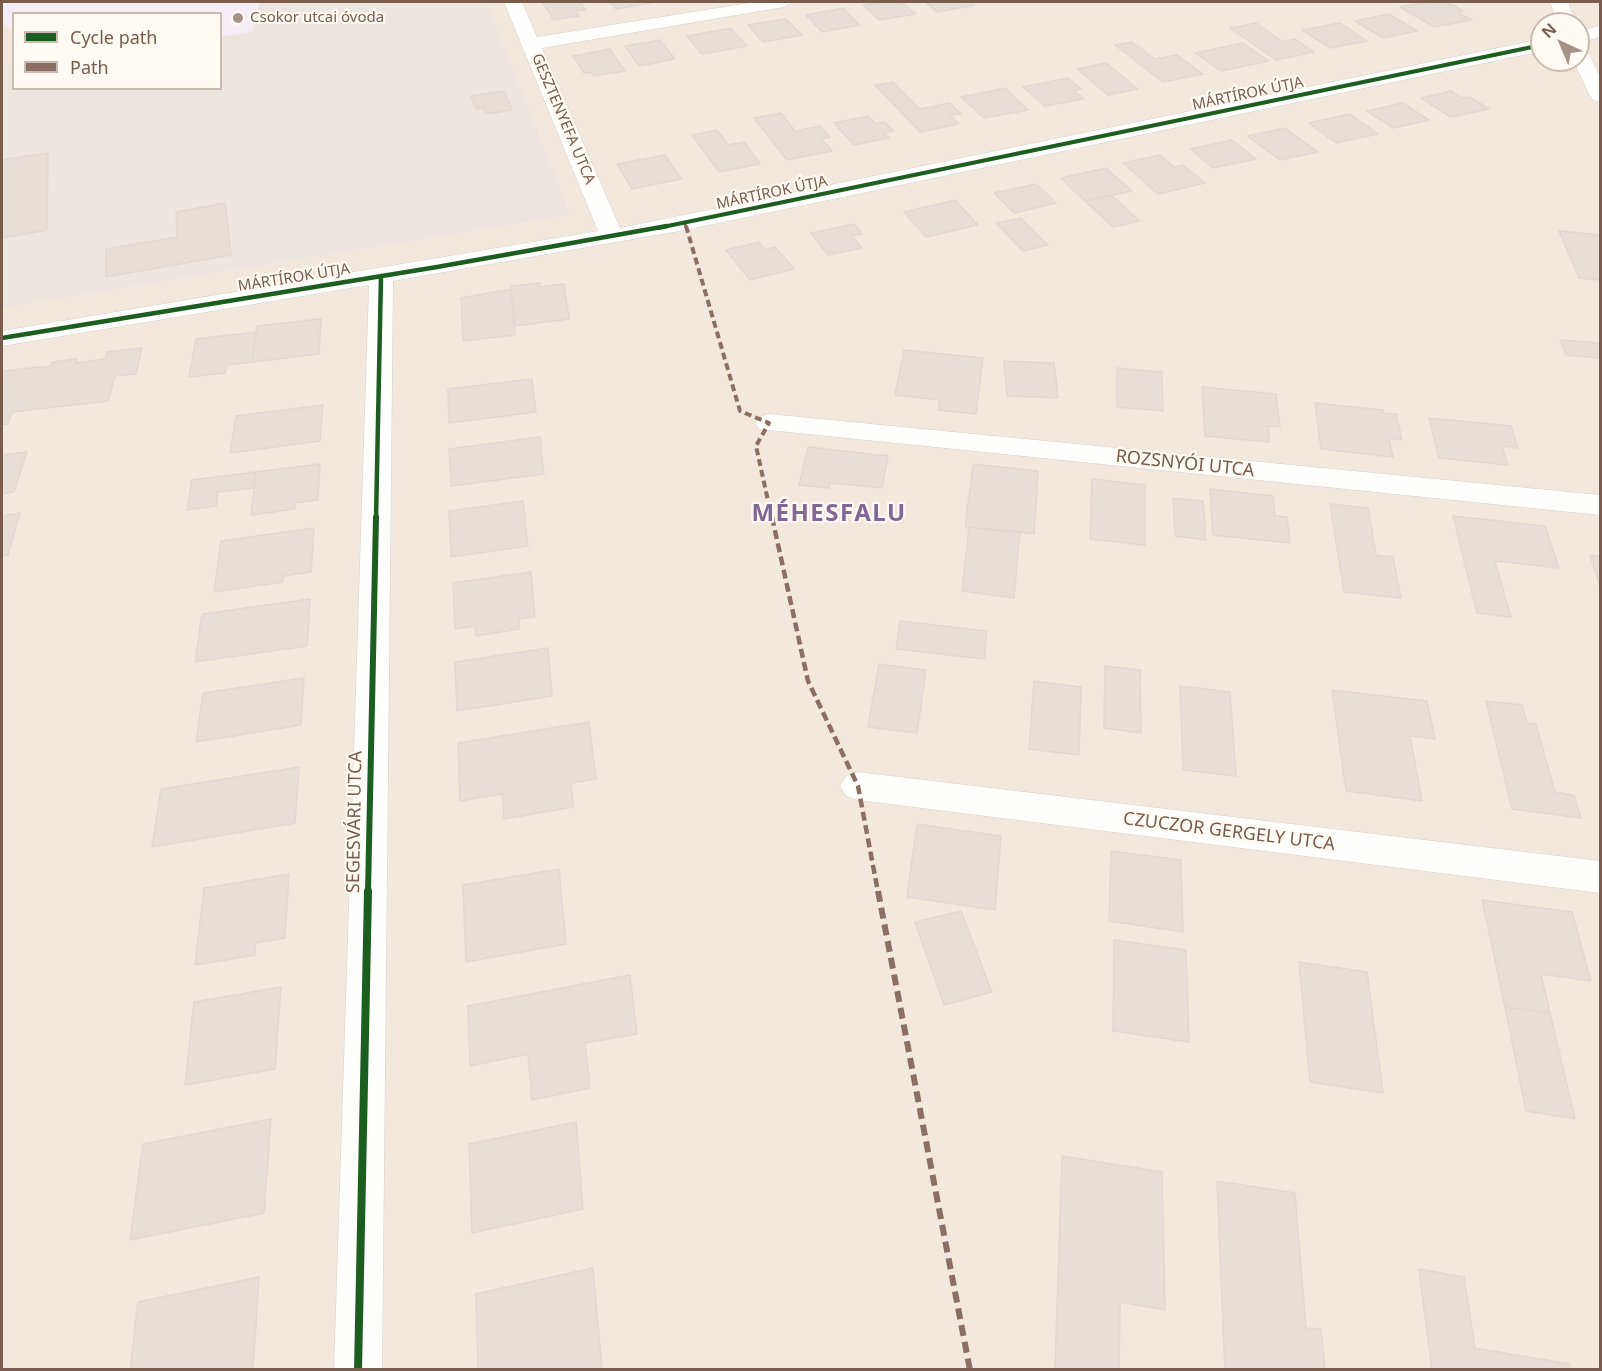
<!DOCTYPE html>
<html>
<head>
<meta charset="utf-8">
<style>
	body { margin:0 }
	#map { position:relative; width:1602px; height:1371px; overflow:hidden; background:#f9f5f0; font-family:"Noto Sans",sans-serif }
	canvas { display:block }
	.frame { position:absolute; inset:0; border:3px solid #7a5c4d; pointer-events:none }
	.legend { position:absolute; left:12px; top:12px; width:210px; height:78px; box-sizing:border-box; background:#fffaf3; border:2px solid #cabbb1; margin:0; padding:8px 10px; list-style:none; font-size:18px; color:#7a5c4d }
	.legend li { display:flex; align-items:center; gap:12px; height:30px }
	.legend b { width:30px; border:2px solid #cabbb1 }
	.north { position:absolute; left:1530px; top:12px; width:60px; height:60px; box-sizing:border-box; background:#fffaf3; border:2px solid #cabbb1; border-radius:50%; rotate:316deg; font-size:16px; font-weight:700; line-height:24px; text-align:center; color:#7a5c4d }
	.north::after { content:''; display:block; margin:auto; width:21px; height:27px; background:#a69286; clip-path:polygon(50% 0,100% 100%,50% 72%,0 100%) }
</style>
</head>
<body>
<div id="map">
<canvas width="1602" height="1371"></canvas>
<div class="frame"></div>
<ul class="legend">
<li><b style="height:8px;background:#1b5e20"></b>Cycle path</li>
<li><b style="height:8px;background:#8d6e63"></b>Path</li>
</ul>
<div class="north">N</div>
</div>
<script>
const c = document.querySelector('canvas').getContext('2d');
c.lineJoin = 'round';
function fillPath(path, color) {
  c.fillStyle = color;
  c.fill(path, 'evenodd');
}
function toPath(rows) {
  const path = new Path2D();
  for (const r of rows) {
    path.moveTo(r[0], r[1]);
    for (let i = 2; i < r.length; i += 2) path.lineTo(r[i], r[i + 1]);
  }
  return path;
}
function trace(path, color, width, dash) {
  c.strokeStyle = color;
  c.lineWidth = width;
  c.lineCap = dash ? 'butt' : 'round';
  c.setLineDash(dash || []);
  c.stroke(path);
}
function write(font, color, halo, rows, align = 'center') {
  c.font = font + ' "Noto Sans",sans-serif';
  c.lineWidth = 4.5;
  c.setLineDash([]);
  c.textBaseline = 'middle';
  c.strokeStyle = halo;
  c.fillStyle = color;
  for (const [text, x, y, turn = 0] of rows) {
    c.save();
    c.translate(x, y);
    c.rotate((+turn || 0) * Math.PI / 180);
    c.textAlign = isNaN(turn) ? turn : align;
    if (halo) c.strokeText(text, 0, 0);
    c.fillText(text, 0, 0);
    c.restore();
  }
}
fillPath(toPath([
	[487,2,1600,2,1600,1369,2,1369,2,308,571,215],
	[1542,24,1578,24,1578,60,1542,60],
	[2,22,13,31,13,62,2,64]
]), '#f2e8de');
fillPath(toPath([
	[259,2,487,2,571,215,2,308,2,64,13,62,14,88,220,88,221,36,252,32]
]), '#ede5e0');
fillPath(toPath([
	[2,2,259,2,252,32,221,36,220,14,14,14,13,31,2,22]
]), '#f6eef6');
const building = toPath([
	[542,2,580,2,586,10,576,11,579,16,554,20,542,2],
	[610,2,649,2,651,3,616,9,610,2],
	[883,2,901,2,916,14,879,20,863,5,883,2],
	[925,2,971,2,975,5,937,12,925,2],
	[1429,2,1447,2,1463,11,1457,12,1472,20,1434,27,1400,7,1429,2],
	[843,8,860,25,822,32,806,15,843,8],
	[1389,14,1417,31,1383,38,1355,21,1389,14],
	[786,19,802,35,763,42,748,25,786,19],
	[1256,23,1283,42,1295,39,1314,52,1276,60,1230,28,1256,23],
	[1340,23,1367,41,1330,48,1302,30,1340,23],
	[731,28,747,46,702,54,687,36,731,28],
	[660,40,675,59,639,66,625,46,660,40],
	[1132,42,1155,59,1177,55,1203,74,1163,82,1115,45,1132,42],
	[1243,43,1269,61,1221,71,1195,53,1243,43],
	[610,49,625,71,594,76,591,72,584,73,573,56,610,49],
	[1106,63,1138,89,1108,95,1077,69,1106,63],
	[1068,78,1081,89,1074,91,1084,99,1045,106,1023,87,1068,78],
	[893,82,920,109,950,103,961,114,950,115,959,124,920,132,875,85,893,82],
	[1005,88,1028,110,984,118,961,97,1005,88],
	[504,91,512,110,486,114,484,108,476,109,471,96,504,91],
	[1451,91,1462,98,1470,97,1489,109,1451,117,1421,98,1451,91],
	[1403,103,1429,120,1393,128,1367,111,1403,103],
	[781,113,795,131,820,126,830,137,822,139,832,151,787,160,754,118,781,113],
	[1350,114,1378,134,1336,143,1309,123,1350,114],
	[868,116,875,123,885,122,893,131,884,133,889,138,854,145,834,123,868,116],
	[1285,128,1318,152,1280,160,1247,136,1285,128],
	[717,130,728,145,744,142,760,164,719,172,692,135,717,130],
	[1232,140,1256,159,1213,168,1191,149,1232,140],
	[48,153,47,230,2,238,2,160,48,153],
	[665,155,681,179,632,189,617,164,665,155],
	[1160,155,1174,167,1183,165,1205,183,1158,194,1123,163,1160,155],
	[1106,168,1132,191,1085,201,1061,178,1106,168],
	[1036,184,1056,203,1014,213,994,193,1036,184],
	[1111,195,1140,221,1113,227,1085,201,1111,195],
	[955,200,978,225,926,237,904,212,955,200],
	[225,203,231,255,106,277,106,249,177,237,176,212,225,203],
	[1021,218,1048,245,1023,251,996,223,1021,218],
	[854,224,862,234,852,236,862,248,828,255,811,233,854,224],
	[1559,231,1600,235,1600,280,1579,278,1559,231],
	[759,242,765,250,775,247,794,269,750,280,726,250,759,242],
	[540,283,540,287,564,284,569,319,515,326,511,286,540,283],
	[511,289,515,335,463,341,461,298,511,289],
	[321,319,319,354,252,362,257,326,321,319],
	[256,332,252,362,227,365,225,373,189,377,196,339,256,332],
	[1560,340,1600,343,1600,358,1566,355,1560,340],
	[142,348,136,374,115,376,108,401,12,412,8,424,2,425,2,371,51,366,52,362,77,359,77,363,105,359,107,352,142,348],
	[904,350,983,358,976,414,938,410,940,400,895,395,904,350],
	[1004,361,1054,363,1058,398,1007,396,1004,361],
	[1117,368,1162,372,1163,411,1117,407,1117,368],
	[532,379,536,412,449,423,448,389,532,379],
	[1202,387,1276,394,1280,427,1268,426,1270,442,1205,436,1202,387],
	[1315,403,1383,410,1384,413,1396,414,1402,440,1389,438,1393,457,1321,449,1315,403],
	[323,405,320,441,230,453,236,416,323,405],
	[1429,418,1511,426,1518,448,1502,446,1508,465,1439,458,1429,418],
	[540,437,544,474,451,486,449,449,540,437],
	[808,447,888,456,882,488,830,483,829,488,799,485,808,447],
	[27,452,14,492,2,494,2,455,27,452],
	[320,464,318,500,295,503,295,509,251,515,256,472,320,464],
	[973,464,1038,471,1034,534,965,527,973,464],
	[256,472,254,488,218,492,216,506,187,510,192,480,256,472],
	[1092,479,1145,485,1145,545,1090,539,1092,479],
	[1210,489,1273,496,1275,516,1287,517,1290,543,1213,535,1210,489],
	[1173,498,1203,501,1206,540,1175,536,1173,498],
	[523,501,528,546,451,557,449,511,523,501],
	[1330,504,1368,508,1376,555,1393,557,1401,598,1344,592,1330,504],
	[20,513,8,555,2,556,2,516,20,513],
	[1453,516,1545,526,1559,568,1495,561,1511,617,1477,613,1453,516],
	[969,527,1020,532,1014,598,962,591,969,527],
	[314,528,311,572,283,576,283,582,214,592,221,541,314,528],
	[1590,555,1600,556,1600,587,1590,555],
	[531,572,535,617,519,619,519,629,476,636,475,626,455,629,453,583,531,572],
	[310,599,307,646,195,662,202,614,310,599],
	[900,621,987,631,984,659,896,649,900,621],
	[548,648,552,696,457,711,455,662,548,648],
	[879,664,926,670,917,733,868,727,879,664],
	[1105,666,1140,670,1141,733,1104,728,1105,666],
	[304,678,301,725,196,742,203,693,304,678],
	[1034,681,1081,687,1079,755,1029,749,1034,681],
	[1180,686,1230,692,1236,776,1183,770,1180,686],
	[1332,690,1427,701,1435,739,1410,736,1422,801,1346,791,1332,690],
	[1486,701,1522,705,1527,723,1536,724,1555,792,1574,795,1581,818,1512,809,1486,701],
	[589,722,596,779,571,783,573,807,504,819,502,794,460,801,458,743,589,722],
	[299,767,295,823,152,847,161,789,299,767],
	[917,824,1001,836,995,910,907,897,917,824],
	[1111,851,1181,860,1183,932,1109,921,1111,851],
	[559,869,566,944,466,962,463,885,559,869],
	[289,874,285,938,255,943,255,955,195,965,204,888,289,874],
	[1482,900,1572,912,1591,981,1541,974,1550,1013,1505,1007,1482,900],
	[961,911,992,992,944,1005,915,922,961,911],
	[1114,940,1186,950,1189,1042,1113,1031,1114,940],
	[1299,962,1367,972,1383,1093,1310,1082,1299,962],
	[630,975,637,1034,585,1043,590,1088,532,1100,528,1054,470,1066,468,1006,630,975],
	[281,987,275,1069,185,1085,194,1002,281,987],
	[1505,1007,1550,1013,1575,1119,1526,1111,1505,1007],
	[271,1119,264,1213,130,1240,143,1144,271,1119],
	[576,1122,583,1209,472,1233,469,1144,576,1122],
	[1062,1156,1162,1172,1165,1310,1120,1302,1119,1370,1055,1370,1062,1156],
	[1217,1181,1295,1193,1306,1328,1321,1329,1325,1370,1225,1370,1217,1181],
	[593,1268,602,1370,478,1370,476,1294,593,1268],
	[1419,1269,1464,1277,1475,1348,1570,1364,1571,1370,1432,1370,1419,1269],
	[259,1277,253,1370,130,1370,138,1302,259,1277]
]);
fillPath(building, '#e6ded7');
trace(building, '#e2d8d2', 1.5);
const minor = toPath([
	[504,2,522,2,537,37,755,2,793,2,784,7,542,48,620,228,1542,39,1542,51,685,230,393,281,382,1370,334,1370,369,285,2,346,2,331,598,231,504,2],
	[1550,2,1568,2,1576,24,1558,24,1550,2],
	[1600,26,1600,37,1578,43,1578,31,1600,26],
	[1578,44,1585,46,1600,77,1600,102,1593,100,1590,96,1573,60,1578,60,1578,44],
	[769,414,1600,495,1600,515,759,429,755,423,759,417,769,414],
	[858,772,1600,861,1600,893,858,800,846,796,840,786,846,776,858,772]
]);
trace(minor, '#d7d1cb', 1);
fillPath(minor, '#fefefd');
trace(toPath([
	[685,223,686,228]
]), '#8d6e63', 3, [5, 3]);
trace(toPath([
	[686,226,740,411,769,423,756,446,772,519]
]), '#8d6e63', 4, [7, 4]);
trace(toPath([
	[772,517,808,681,858,786,878,892]
]), '#8d6e63', 4.5, [9, 4.5]);
trace(toPath([
	[878,891,970,1370]
]), '#8d6e63', 6, [11, 6]);
trace(toPath([
	[658,228,1542,45]
]), '#1b5e20', 4);
trace(toPath([
	[2,338,437,267,667,226],
	[376,519,381,276]
]), '#1b5e20', 4.5);
trace(toPath([
	[368,892,376,517]
]), '#1b5e20', 6);
trace(toPath([
	[358,1370,368,891]
]), '#1b5e20', 8);
for (const [x, y, r, color] of [
	[238,18,6,"#a69286"]
]) {
  const dot = new Path2D();
  dot.arc(x, y, r, 0, 2 * Math.PI);
  c.fillStyle = color;
  c.fill(dot);
  trace(dot, '#fffaf3', 2);
}
write('15px', '#7a5c4d', '#fffaf3', [
	["Csokor utcai óvoda",250,18]
], 'left');
write('15px', '#7a5c4d', '#fffaf3', [
	["MÁRTÍROK ÚTJA",1248,94,-12],
	["GESZTENYEFA UTCA",563,119,67],
	["MÁRTÍROK ÚTJA",772,193,-12],
	["MÁRTÍROK ÚTJA",294,278,-9]
]);
write('18px', '#7a5c4d', '#fffaf3', [
	["ROZSNYÓI UTCA",1185,464,6],
	["SEGESVÁRI UTCA",355,822,-89],
	["CZUCZOR GERGELY UTCA",1229,832,7]
]);
c.letterSpacing = '1.5px';
write('bold 24px', '#846695', '#fffaf3', [
	["MÉHESFALU",829,514]
]);
c.letterSpacing = '0px';
</script>
</body>
</html>
